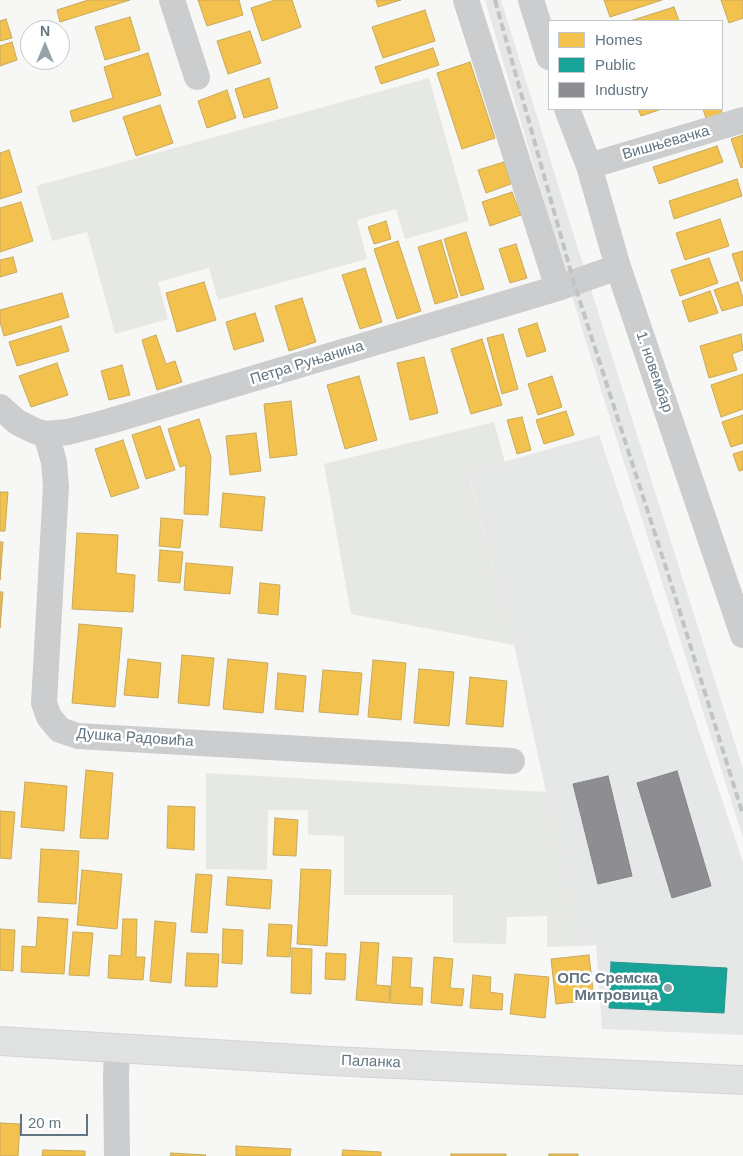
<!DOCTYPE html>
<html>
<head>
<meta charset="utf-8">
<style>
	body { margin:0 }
	#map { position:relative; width:743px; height:1156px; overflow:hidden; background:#f7f7f6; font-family:Helvetica,sans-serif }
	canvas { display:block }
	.legend { position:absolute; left:548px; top:20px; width:175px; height:90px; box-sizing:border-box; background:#fff; border:1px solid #c0c8cd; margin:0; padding:6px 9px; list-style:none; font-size:15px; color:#627581 }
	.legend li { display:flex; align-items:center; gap:10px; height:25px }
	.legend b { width:25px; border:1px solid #c0c8cd }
	.north { position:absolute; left:20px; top:20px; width:50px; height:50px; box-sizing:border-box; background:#fff; border:1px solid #c0c8cd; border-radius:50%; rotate:0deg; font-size:14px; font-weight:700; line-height:20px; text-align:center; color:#627581 }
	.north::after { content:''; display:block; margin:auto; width:18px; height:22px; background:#96a2aa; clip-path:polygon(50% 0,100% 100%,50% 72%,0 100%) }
	.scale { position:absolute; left:20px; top:1114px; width:68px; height:22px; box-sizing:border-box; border:2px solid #627581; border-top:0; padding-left:6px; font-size:15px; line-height:18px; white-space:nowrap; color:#627581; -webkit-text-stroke:4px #fff; paint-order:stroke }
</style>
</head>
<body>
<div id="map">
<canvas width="743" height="1156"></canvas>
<ul class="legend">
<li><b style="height:14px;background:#f2c14e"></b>Homes</li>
<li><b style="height:14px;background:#17a398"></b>Public</li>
<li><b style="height:14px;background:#8d8d92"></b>Industry</li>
</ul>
<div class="north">N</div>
<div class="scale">20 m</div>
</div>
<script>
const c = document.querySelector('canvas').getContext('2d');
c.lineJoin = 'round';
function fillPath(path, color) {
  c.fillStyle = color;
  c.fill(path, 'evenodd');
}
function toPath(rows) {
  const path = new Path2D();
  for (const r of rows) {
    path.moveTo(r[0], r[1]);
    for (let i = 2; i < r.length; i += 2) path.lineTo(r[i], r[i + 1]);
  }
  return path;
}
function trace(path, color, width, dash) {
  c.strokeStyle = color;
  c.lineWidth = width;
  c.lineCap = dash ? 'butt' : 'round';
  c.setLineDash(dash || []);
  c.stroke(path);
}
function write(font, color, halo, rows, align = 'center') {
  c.font = font + ' Helvetica,sans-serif';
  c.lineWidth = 5;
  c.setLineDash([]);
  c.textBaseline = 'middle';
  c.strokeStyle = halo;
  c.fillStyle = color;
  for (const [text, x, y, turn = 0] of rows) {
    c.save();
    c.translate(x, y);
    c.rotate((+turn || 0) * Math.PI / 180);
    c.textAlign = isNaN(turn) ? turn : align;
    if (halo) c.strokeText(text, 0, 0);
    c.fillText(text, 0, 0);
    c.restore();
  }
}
fillPath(toPath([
	[485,0,501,0,574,236,743,769,743,838,584,336],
	[599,435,743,862,743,1035,602,1029,596,945,581,946,546,792,514,645,468,472]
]), '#e6e7e7');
fillPath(toPath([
	[429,78,469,221,405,239,396,209,357,220,367,259,218,300,209,268,158,282,168,319,115,334,87,232,52,241,36,186],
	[494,422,505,462,468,473,514,645,351,614,324,464],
	[206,773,546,792,581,946,547,947,547,916,507,917,506,944,453,943,453,895,344,895,344,836,308,835,308,810,268,810,267,870,206,869]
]), '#e6e9e3');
const homes = toPath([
	[88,0,130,0,60,22,57,10,88,0],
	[198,0,239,0,243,15,207,26,198,0],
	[275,0,292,0,301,27,262,41,251,8,275,0],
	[376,0,401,0,378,7,376,0],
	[604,0,662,0,610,17,604,0],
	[721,0,743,0,743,18,729,23,721,0],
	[674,7,679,21,630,21,674,7],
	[425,10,435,41,383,58,372,27,425,10],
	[130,17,140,50,105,60,95,27,130,17],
	[6,19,12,38,0,41,0,21,6,19],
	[250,31,261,63,228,74,217,41,250,31],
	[12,42,17,60,0,66,0,46,12,42],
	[433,48,439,65,381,84,375,67,433,48],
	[148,53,161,95,73,122,70,111,113,98,104,67,148,53],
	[470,62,495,138,462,149,437,73,470,62],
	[269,78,278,108,244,118,235,89,269,78],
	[227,90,236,118,207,128,198,101,227,90],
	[160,105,173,143,136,156,123,117,160,105],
	[638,109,662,109,641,116,638,109],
	[703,109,721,109,725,121,708,125,703,109],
	[743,135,743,167,741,168,731,139,743,135],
	[717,146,723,162,659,184,653,167,717,146],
	[9,150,22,192,0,199,0,153,9,150],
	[504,162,511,184,486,193,478,170,504,162],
	[737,179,742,196,674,219,669,201,737,179],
	[512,192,521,215,490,226,482,202,512,192],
	[21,202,33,241,0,252,0,208,21,202],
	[720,219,729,246,685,260,676,233,720,219],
	[386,221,391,239,374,244,368,227,386,221],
	[466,232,484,289,461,296,444,239,466,232],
	[441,240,458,297,435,304,418,247,441,240],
	[398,241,421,311,397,319,374,249,398,241],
	[516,244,527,278,510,283,499,249,516,244],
	[743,251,743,281,741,281,732,254,743,251],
	[13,257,17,272,0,277,0,260,13,257],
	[709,258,718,283,680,296,671,270,709,258],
	[365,268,382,322,360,329,342,275,365,268],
	[204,282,216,320,177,332,166,293,204,282],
	[738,282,743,298,743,305,722,311,714,290,738,282],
	[710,291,718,313,689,322,682,301,710,291],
	[62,293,69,317,4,336,0,322,0,310,62,293],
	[302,298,316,342,289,351,275,306,302,298],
	[255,313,264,341,234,350,226,322,255,313],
	[537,323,546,351,527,357,518,329,537,323],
	[61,326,69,351,17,366,9,342,61,326],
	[503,334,518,389,502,394,487,338,503,334],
	[741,334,743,350,732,354,737,370,709,378,700,346,741,334],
	[156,335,166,364,175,361,182,382,157,390,142,340,156,335],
	[482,339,502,405,471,414,451,349,482,339],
	[424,357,438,413,410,420,397,363,424,357],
	[57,363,68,395,31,407,19,376,57,363],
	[122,365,130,395,109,400,101,371,122,365],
	[743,374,743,409,721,417,711,385,743,374],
	[359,376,377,440,345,449,327,385,359,376],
	[552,376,562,407,538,415,528,384,552,376],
	[291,401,297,455,270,458,264,404,291,401],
	[566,411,574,435,544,444,536,420,566,411],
	[743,415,743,443,731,447,722,422,743,415],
	[522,417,531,450,517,454,507,420,522,417],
	[199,419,211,457,208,515,184,514,186,465,180,467,168,429,199,419],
	[160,426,175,470,146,479,132,435,160,426],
	[256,433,261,471,230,475,226,436,256,433],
	[123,440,139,488,111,497,95,449,123,440],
	[743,451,743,470,739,471,733,454,743,451],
	[0,492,8,492,5,531,0,531,0,492],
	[223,493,265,497,262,531,220,527,223,493],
	[161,518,183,520,180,548,159,546,161,518],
	[77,533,118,535,116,573,135,575,133,612,72,609,77,533],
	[0,542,3,542,0,580,0,542],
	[160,550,183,552,180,583,158,581,160,550],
	[186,563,233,567,230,594,184,590,186,563],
	[260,583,280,585,278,615,258,613,260,583],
	[0,592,3,592,0,628,0,592],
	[79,624,122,628,115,707,72,703,79,624],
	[182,655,214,658,209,706,178,703,182,655],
	[128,659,161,663,158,698,124,695,128,659],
	[228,659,268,663,263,713,223,709,228,659],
	[373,660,406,663,401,720,368,717,373,660],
	[419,669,454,672,449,726,414,723,419,669],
	[323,670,362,673,358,715,319,712,323,670],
	[278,673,306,676,303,712,275,709,278,673],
	[470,677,507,681,503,727,466,724,470,677],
	[86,770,113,773,108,839,80,838,86,770],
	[25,782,67,786,64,831,21,827,25,782],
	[168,806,195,807,194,850,167,848,168,806],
	[0,811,15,812,11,859,0,858,0,811],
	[275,818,298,820,296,856,273,855,275,818],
	[41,849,79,851,76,904,38,902,41,849],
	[301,869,331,870,327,946,297,944,301,869],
	[82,870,122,874,117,929,77,925,82,870],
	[196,874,212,875,207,933,191,932,196,874],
	[228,877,272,880,270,909,226,905,228,877],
	[38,917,68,919,64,974,21,972,22,946,36,947,38,917],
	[123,919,137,919,136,957,145,957,143,980,108,978,109,955,121,956,123,919],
	[155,921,176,923,171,983,150,981,155,921],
	[269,924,292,925,290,957,267,956,269,924],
	[0,929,15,930,13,971,0,970,0,929],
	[223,929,243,930,242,964,222,963,223,929],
	[73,932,93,933,89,976,69,975,73,932],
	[361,942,379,943,376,985,390,986,389,1003,356,1000,361,942],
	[292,948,312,949,311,994,291,993,292,948],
	[187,953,219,954,217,987,185,986,187,953],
	[326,953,346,954,345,980,325,979,326,953],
	[589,955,594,1000,556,1004,551,959,589,955],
	[393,957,412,958,410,987,423,988,422,1005,390,1003,393,957],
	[434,957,453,959,450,988,464,989,462,1006,431,1003,434,957],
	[515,974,549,977,545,1018,510,1014,515,974],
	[473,975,491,977,490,992,503,994,502,1010,470,1008,473,975],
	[0,1123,20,1124,18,1156,0,1156,0,1123],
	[236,1146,291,1149,290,1156,236,1156,236,1146],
	[43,1150,85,1151,85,1156,42,1156,43,1150],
	[343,1150,381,1152,381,1156,342,1156,343,1150],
	[171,1153,206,1155,205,1156,170,1156,171,1153],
	[451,1154,506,1154,506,1156,451,1156,451,1154],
	[549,1154,578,1154,578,1156,549,1156,549,1154]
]);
fillPath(homes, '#f2c14e');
trace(homes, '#c7aa5d', 1);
const public = toPath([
	[611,962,727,968,724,1013,609,1008,611,962]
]);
fillPath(public, '#17a398');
trace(public, '#2e9591', 1);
const industry = toPath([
	[677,771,711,886,672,898,637,783,677,771],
	[608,776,632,876,598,884,573,784,608,776]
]);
fillPath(industry, '#8d8d92');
trace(industry, '#80868d', 1);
const secondary = toPath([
	[0,1041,331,1061,743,1080]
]);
trace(secondary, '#d4d5d5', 30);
trace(toPath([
	[172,0,197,77],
	[466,0,558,288],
	[531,0,549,57],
	[567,109,589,166,618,267,743,635],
	[589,166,743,120],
	[0,407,17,422,35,431,46,434,68,432,107,422,558,288,618,267],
	[46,434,54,462,56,486,44,703,49,717,60,730,78,736,512,761],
	[117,1156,116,1076,117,1048]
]), '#cccdce', 26);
trace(secondary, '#e0e1e1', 28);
trace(toPath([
	[495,0,574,283,669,577,743,815]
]), '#c1c3c4', 4, [8, 4]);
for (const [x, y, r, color] of [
	[668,988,5,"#96a2aa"]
]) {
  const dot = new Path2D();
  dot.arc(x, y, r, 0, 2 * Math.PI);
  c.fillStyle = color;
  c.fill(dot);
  trace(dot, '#fff', 2);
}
write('15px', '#627581', '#fff', [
	["Вишњевачка",666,143,-16],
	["Петра Руњанина",307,363,-17],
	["1. новембар",654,372,71],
	["Душка Радовића",135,738,4],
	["Паланка",371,1062,2]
]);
write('bold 15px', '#627581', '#fff', [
	["ОПС Сремска",658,979],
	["Митровица",658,996]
], 'right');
</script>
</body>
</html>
